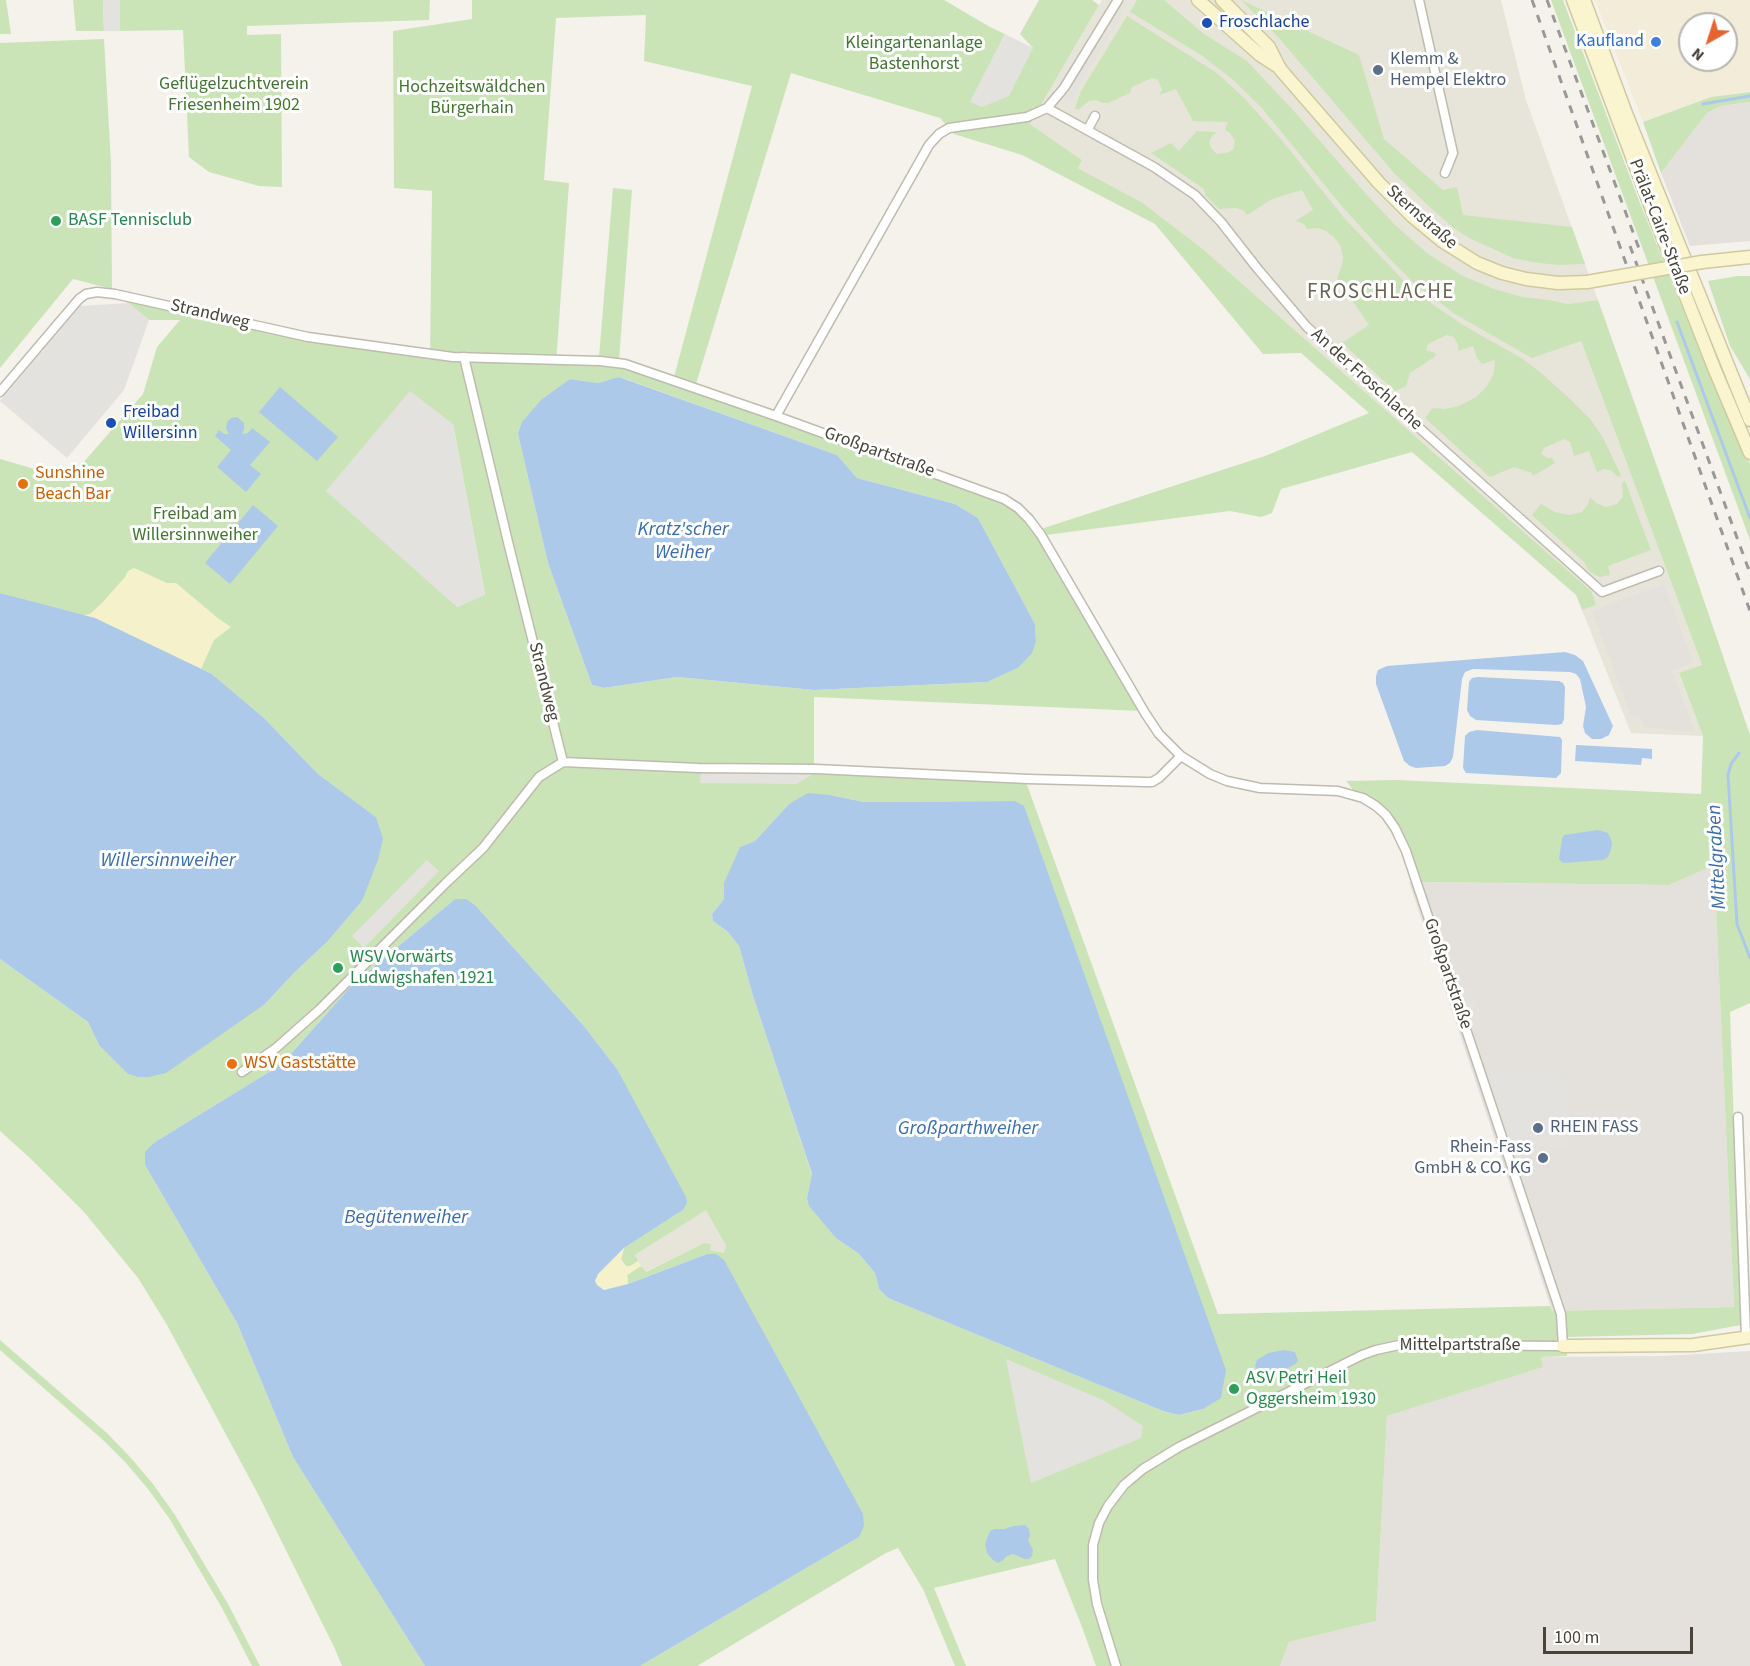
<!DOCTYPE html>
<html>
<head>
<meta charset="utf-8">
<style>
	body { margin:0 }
	#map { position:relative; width:1750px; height:1666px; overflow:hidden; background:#f4f2eb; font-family:"Source Sans 3",sans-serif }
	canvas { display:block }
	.north { position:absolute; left:1678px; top:12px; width:60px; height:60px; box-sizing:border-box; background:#fff; border:2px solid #b6b4b0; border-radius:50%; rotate:219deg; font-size:16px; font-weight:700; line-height:24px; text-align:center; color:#484439 }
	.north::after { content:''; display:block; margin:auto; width:21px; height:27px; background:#e6632f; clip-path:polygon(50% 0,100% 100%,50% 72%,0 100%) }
	.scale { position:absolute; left:1543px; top:1627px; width:150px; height:27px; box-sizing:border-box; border:3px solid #484439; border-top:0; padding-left:8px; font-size:18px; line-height:21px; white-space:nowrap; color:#484439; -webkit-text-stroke:4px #fff; paint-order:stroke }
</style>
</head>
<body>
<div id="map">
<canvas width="1750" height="1666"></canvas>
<div class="north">N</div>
<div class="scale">100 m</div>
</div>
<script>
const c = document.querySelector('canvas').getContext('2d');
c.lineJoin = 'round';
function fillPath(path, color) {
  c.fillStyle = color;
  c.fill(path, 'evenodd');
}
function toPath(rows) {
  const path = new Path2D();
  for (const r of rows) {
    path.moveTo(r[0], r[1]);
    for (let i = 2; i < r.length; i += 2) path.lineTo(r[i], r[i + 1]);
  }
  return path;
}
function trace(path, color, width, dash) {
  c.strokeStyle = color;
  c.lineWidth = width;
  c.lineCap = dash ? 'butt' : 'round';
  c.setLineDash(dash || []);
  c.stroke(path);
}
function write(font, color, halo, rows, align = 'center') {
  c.font = font + ' "Source Sans 3",sans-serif';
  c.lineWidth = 6;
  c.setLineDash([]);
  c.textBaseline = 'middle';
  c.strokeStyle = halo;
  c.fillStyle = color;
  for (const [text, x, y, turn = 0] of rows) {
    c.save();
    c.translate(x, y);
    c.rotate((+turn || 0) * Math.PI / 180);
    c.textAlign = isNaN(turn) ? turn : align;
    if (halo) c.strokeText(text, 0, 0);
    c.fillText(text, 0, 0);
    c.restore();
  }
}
fillPath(toPath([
	[1102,0,1501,0,1526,100,1598,300,1567,304,1702,665,1679,674,1703,736,1631,733,1582,610,1596,605,1592,592,1204,250,1143,203,1078,168,1082,160,1030,124],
	[706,1209,726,1246,725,1253,710,1250,704,1243,645,1272,634,1256]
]), '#e7e5d9');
fillPath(toPath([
	[1595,0,1750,0,1750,91,1711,97,1643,122],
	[1690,24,1726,24,1726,60,1690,60]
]), '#f3ecd9');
fillPath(toPath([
	[1750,102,1750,241,1690,246,1661,173,1707,113,1721,106],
	[1664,584,1693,663,1672,671,1695,732,1644,727,1639,715,1632,718,1592,611],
	[1714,864,1734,1307,1552,1311,1409,882,1669,885],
	[1750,1351,1750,1666,1280,1666,1289,1642,1376,1621,1387,1416,1542,1367,1541,1357,1663,1356]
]), '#e4e1dc');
fillPath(toPath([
	[0,0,6,0,11,34,0,34],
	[73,0,103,0,104,31,76,31],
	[120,0,430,0,429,20,247,26,247,35,281,34,282,187,259,186,209,172,189,157,183,30,120,31],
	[472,0,944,0,990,27,1005,34,971,101,1033,48,1020,34,1039,0,1092,0,1099,5,1030,124,1082,160,1078,168,1143,203,1204,250,1592,592,1596,605,1582,610,1576,595,1412,452,1281,489,1272,513,1261,517,1230,511,1046,535,1041,529,1265,456,1369,413,1301,353,1263,354,1155,224,1022,155,954,134,940,118,791,73,696,384,674,377,752,86,644,61,646,15,556,18,544,180,569,183,556,363,598,364,619,366,771,418,1002,502,1016,510,1037,536,1141,711,814,697,814,769,796,784,814,773,1026,782,1218,1314,1550,1306,1552,1311,1734,1307,1714,865,1669,885,1420,882,1410,850,1366,796,1354,791,1346,781,1396,780,1701,794,1703,736,1679,673,1702,665,1581,341,1532,358,1455,314,1416,285,1386,255,1341,205,1261,107,1231,78,1201,55,1130,12,1137,0,1164,0,1204,34,1247,61,1293,110,1366,194,1395,225,1427,253,1461,275,1494,289,1523,297,1549,300,1567,304,1598,300,1687,551,1750,735,1750,1003,1730,1012,1741,1325,1692,1334,1567,1337,1567,1356,1541,1357,1543,1367,1387,1416,1376,1621,1289,1642,1280,1666,1096,1666,1082,1627,1055,1559,934,1588,966,1666,955,1666,923,1589,898,1548,886,1553,697,1666,640,1666,859,1537,707,1254,628,1284,627,1275,641,1266,646,1272,704,1243,711,1244,710,1250,724,1253,726,1246,706,1210,635,1255,638,1261,631,1266,626,1266,623,1262,621,1259,624,1248,683,1210,617,1069,584,1026,476,906,455,899,352,985,282,1064,155,1142,145,1165,237,1323,293,1457,425,1666,342,1666,335,1649,258,1494,167,1325,138,1278,84,1212,31,1159,0,1131,0,959,88,1022,99,1045,265,1004,294,973,328,941,362,901,376,817,318,774,264,718,212,674,111,625,0,593,0,459,69,479,143,394,157,347,180,320,149,320,123,299,430,357,432,191,394,188,393,31,472,19],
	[620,377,837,455,857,478,955,504,978,518,1035,624,1036,641,1018,668,987,682,814,690,677,677,604,688,592,685,548,563,518,434,570,379,598,383],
	[453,424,485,594,457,607],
	[830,795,864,802,1015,801,1203,1409,1179,1415,1163,1411,888,1298,879,1289,875,1273,859,1254,836,1238,807,1198,812,1175,753,996,739,946,728,932,713,921,712,914,724,899,740,847,755,841,789,804],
	[1241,0,1359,55,1384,139,1443,190,1457,187,1463,215,1572,227,1585,264,1557,265,1532,262,1513,258,1469,238,1454,228,1433,210,1394,173,1279,38],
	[1551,0,1563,0,1638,198,1717,394,1750,464,1750,540],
	[1127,16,1217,73,1245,99,1280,138,1345,219,1406,283,1432,304,1463,325,1523,359,1541,373,1570,399,1590,419,1602,436,1621,475,1618,477,1612,471,1604,469,1597,472,1589,451,1574,456,1570,442,1564,439,1544,448,1541,454,1547,458,1552,458,1555,463,1533,476,1532,473,1514,467,1490,477,1425,418,1433,408,1445,409,1459,406,1476,397,1487,386,1494,373,1495,360,1482,364,1477,358,1473,346,1458,351,1458,345,1454,337,1447,335,1428,344,1426,350,1435,353,1436,356,1410,373,1406,386,1395,391,1342,343,1369,325,1337,278,1341,268,1343,258,1341,247,1334,237,1326,231,1318,228,1307,229,1304,224,1295,221,1313,210,1302,190,1272,199,1247,215,1243,210,1236,208,1219,209,1205,195,1204,189,1151,153,1171,143,1179,151,1197,131,1217,132,1212,136,1209,142,1211,148,1217,154,1226,153,1233,150,1235,141,1230,133,1225,130,1228,122,1193,121,1176,89,1159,95,1162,90,1158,80,1152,78,1132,87,1130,93,1108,103,1103,103,1096,100,1089,101,1078,110,1075,108,1081,91],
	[104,39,111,163,112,289,73,279,0,368,0,43],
	[1750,92,1750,102,1721,106,1707,113,1661,173,1643,122,1711,97],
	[613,188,632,190,619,360,599,357],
	[1737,276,1750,276,1750,379,1730,346,1708,281],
	[1625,481,1651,550,1608,566,1610,575,1599,577,1589,571,1584,562,1532,515,1541,504,1555,512,1570,515,1582,512,1588,504,1590,497,1596,503,1606,507,1617,504,1623,497,1622,483],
	[0,1340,107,1433,131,1458,153,1484,175,1515,228,1604,260,1666,252,1666,222,1608,169,1518,148,1489,126,1463,103,1440,0,1350]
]), '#cae4b8');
fillPath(toPath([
	[134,568,167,583,176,583,219,619,231,627,214,640,201,669,186,662,46,622,90,614,102,603,125,577,128,571],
	[624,1248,621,1259,623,1262,626,1266,630,1266,638,1261,641,1266,627,1275,628,1284,609,1289,600,1288,595,1281,596,1276]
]), '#f4f1cb');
fillPath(toPath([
	[103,0,120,0,120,31,104,31],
	[1120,11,1123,13,1085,75,1071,103,1064,100,1086,61,1089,62],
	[1005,34,1033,48,1009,96,982,107,970,102],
	[129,303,149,320,124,390,67,458,0,401,80,306],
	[410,391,453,424,485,595,457,607,326,491],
	[701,768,814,773,796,784,700,783],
	[427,860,439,871,364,948,352,936],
	[1471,987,1482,1019,1473,1022,1462,990],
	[1489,1071,1557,1073,1569,1085,1569,1147,1513,1147],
	[1006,1359,1103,1400,1143,1426,1141,1438,1031,1483]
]), '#e3e2df');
fillPath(toPath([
	[619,377,837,455,857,478,955,504,978,518,1035,624,1036,641,1032,653,1018,668,987,682,814,690,677,677,604,688,592,685,548,563,518,434,522,422,541,400,570,379,598,383],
	[280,387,338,437,317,461,259,412],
	[237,417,244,423,244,429,242,434,248,433,252,428,270,442,250,465,261,474,246,492,217,467,231,450,215,436,219,430,224,434,229,434,226,429,227,422,231,418],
	[253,505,278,526,230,584,205,563],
	[0,593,95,618,212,674,264,718,318,774,376,817,383,839,378,860,362,901,328,941,294,973,265,1004,166,1073,149,1077,138,1077,128,1074,99,1045,88,1022,0,959],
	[1565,652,1575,655,1583,661,1613,726,1609,735,1601,739,1592,739,1585,733,1583,726,1586,707,1580,679,1576,674,1570,672,1473,669,1465,672,1462,679,1453,757,1450,763,1445,766,1416,768,1410,766,1404,761,1376,684,1376,676,1378,670,1387,666],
	[1478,677,1559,681,1563,683,1565,687,1564,719,1562,724,1556,725,1476,720,1470,716,1467,710,1469,682,1472,678],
	[1477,730,1560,737,1562,740,1561,773,1556,778,1466,773,1463,768,1465,736,1469,732],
	[1576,745,1652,749,1652,759,1642,758,1641,765,1575,761],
	[808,793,830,795,864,802,1015,801,1024,806,1226,1370,1221,1398,1203,1409,1179,1415,1163,1411,888,1298,879,1289,875,1273,859,1254,836,1238,809,1206,807,1198,812,1174,753,996,739,946,728,932,713,921,712,914,724,899,724,883,740,847,755,841,789,804],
	[1598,830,1608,833,1612,842,1611,850,1608,857,1603,860,1563,863,1559,859,1562,839,1564,835],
	[455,899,466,899,476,906,584,1026,617,1069,686,1197,687,1203,683,1210,624,1248,598,1274,595,1281,597,1285,604,1290,628,1284,707,1254,716,1254,724,1260,863,1514,864,1526,859,1537,640,1666,425,1666,293,1457,237,1323,145,1165,145,1152,155,1142,282,1064,352,985],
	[1284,1350,1295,1352,1298,1361,1295,1364,1275,1376,1263,1377,1259,1374,1255,1366,1257,1360,1268,1353],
	[1025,1525,1029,1529,1030,1535,1028,1540,1033,1550,1032,1556,1029,1559,1025,1559,1013,1554,1007,1556,1003,1560,998,1563,993,1560,987,1553,985,1544,990,1531,994,1529,1004,1529,1014,1526]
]), '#adc9ea');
trace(toPath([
	[1703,104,1750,96],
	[1677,322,1750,518],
	[1739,753,1731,764,1728,775,1737,924,1750,958]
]), '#adc9ea', 3);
const street = toPath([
	[1419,0,1453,153,1445,173],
	[1047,108,1154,167,1195,195,1221,222,1257,268,1307,327,1602,592,1659,571],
	[1088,129,1095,116],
	[464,357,508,542,563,762],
	[0,392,79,299,86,294,97,292,115,294,308,337,416,352,453,357,600,361,625,364,776,416,1004,499,1018,508,1029,519,1041,535,1145,713,1159,734,1181,756,1210,774,1227,781,1260,788,1338,791,1363,798,1376,806,1386,815,1395,828,1406,851,1479,1068,1561,1314,1563,1346,1399,1345,1376,1350,1362,1355,1179,1447,1143,1469,1124,1485,1108,1506,1099,1523,1093,1545,1093,1580,1097,1604,1116,1666],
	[776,416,929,145,939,134,949,128,1027,117,1047,108,1064,88,1118,0],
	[242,1072,276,1048,320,1009,448,881,483,848,539,777,563,762,698,768,816,769,1028,779,1145,782,1152,782,1159,778,1181,756],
	[1738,1117,1746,1337]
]);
const secondary = toPath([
	[1198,0,1260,55,1280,68],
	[1222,0,1269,47,1280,69,1379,183,1412,216,1442,241,1477,263,1502,273,1526,279,1558,283,1587,282],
	[1573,0,1652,210,1714,368,1750,453],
	[1584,0,1627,116,1750,420],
	[1702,262,1750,257],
	[1563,1346,1693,1345,1750,1337]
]);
trace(street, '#bfbbae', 11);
trace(secondary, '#cfc99f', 15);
trace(street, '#fff', 8);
trace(secondary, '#faf5cf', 12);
trace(toPath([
	[1532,0,1750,611],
	[1547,0,1641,254],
	[1630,246,1750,573]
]), '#989898', 3, [8, 8]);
const secondaryBridge = toPath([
	[1587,282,1702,262]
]);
trace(secondaryBridge, '#cfc99f', 15, []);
trace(secondaryBridge, '#faf5cf', 12);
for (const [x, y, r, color] of [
	[1207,23,6,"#1a4fb4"],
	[1656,42,6,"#3f7fe0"],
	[1378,70,6,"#5c6f8a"],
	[56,221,6,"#2e9e5b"],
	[111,423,6,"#1a4fb4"],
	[23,484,6,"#e8710a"],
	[338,968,6,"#2e9e5b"],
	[232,1064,6,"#e8710a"],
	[1538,1128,6,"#5c6f8a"],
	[1543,1158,6,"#5c6f8a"],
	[1234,1389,6,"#2e9e5b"]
]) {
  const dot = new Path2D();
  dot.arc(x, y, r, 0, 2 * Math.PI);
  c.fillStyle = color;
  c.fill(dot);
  trace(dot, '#fff', 2);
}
write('18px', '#164399', '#fff', [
	["Froschlache",1219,23],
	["Freibad",123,413],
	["Willersinn",123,434]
], 'left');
write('18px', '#366cbe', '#fff', [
	["Kaufland",1644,42]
], 'right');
write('18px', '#427531', '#fff', [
	["Kleingartenanlage",914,44],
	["Bastenhorst",914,65],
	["Geflügelzuchtverein",234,85],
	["Friesenheim 1902",234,106],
	["Hochzeitswäldchen",472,88],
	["Bürgerhain",472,109],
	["Freibad am",195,515],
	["Willersinnweiher",195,536]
]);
write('18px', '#4e5e75', '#fff', [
	["Klemm &",1390,60],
	["Hempel Elektro",1390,81],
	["RHEIN FASS",1550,1128],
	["Rhein-Fass",1531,1148,"right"],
	["GmbH & CO. KG",1531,1169,"right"]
], 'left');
write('18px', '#484439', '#fff', [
	["Sternstraße",1421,218,41],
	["Prälat-Caire-Straße",1659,227,69],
	["Strandweg",210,315,13],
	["An der Froschlache",1366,380,42],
	["Großpartstraße",879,453,20],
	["Strandweg",543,682,76],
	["Großpartstraße",1447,974,71],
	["Mittelpartstraße",1460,1346]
]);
write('18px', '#27864d', '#fff', [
	["BASF Tennisclub",68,221],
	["WSV Vorwärts",350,958],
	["Ludwigshafen 1921",350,979],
	["ASV Petri Heil",1246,1379],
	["Oggersheim 1930",1246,1400]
], 'left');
write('18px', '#c56008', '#fff', [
	["Sunshine",35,474],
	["Beach Bar",35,495],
	["WSV Gaststätte",244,1064]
], 'left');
write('italic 20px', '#3b6daa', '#fff', [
	["Kratz'scher",683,531],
	["Weiher",683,554],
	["Mittelgraben",1718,857,-93],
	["Willersinnweiher",168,862],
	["Großparthweiher",968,1130],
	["Begütenweiher",406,1219]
]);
c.letterSpacing = '1.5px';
write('21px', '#696351', '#fff', [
	["FROSCHLACHE",1381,293]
]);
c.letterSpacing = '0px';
</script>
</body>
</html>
